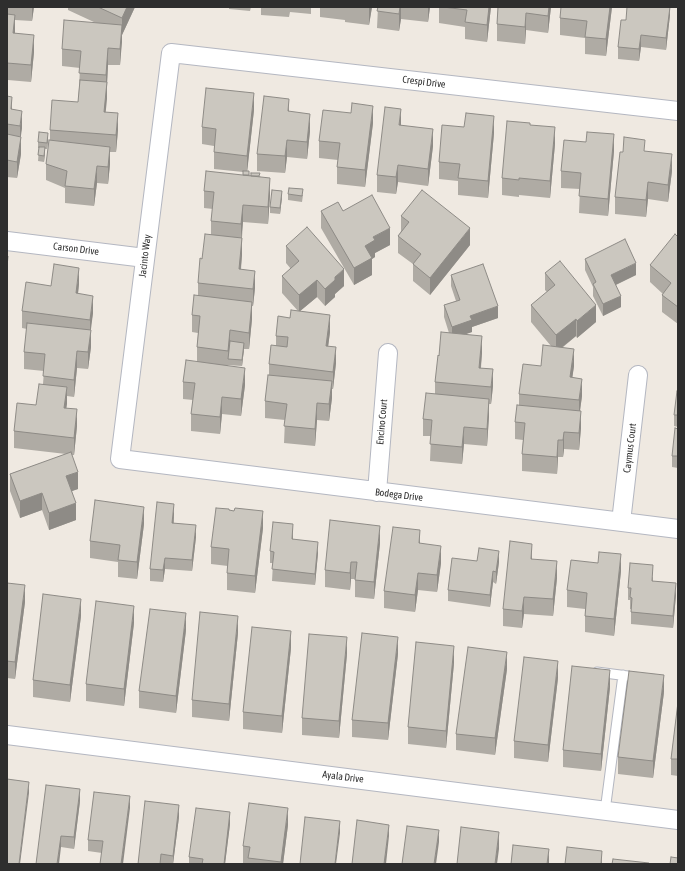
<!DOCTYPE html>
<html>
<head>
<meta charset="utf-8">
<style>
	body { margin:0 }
	#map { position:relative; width:685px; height:871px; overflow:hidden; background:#efe9e1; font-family:"Asap Condensed",sans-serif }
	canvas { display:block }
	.frame { position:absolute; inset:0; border:8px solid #2e2e2e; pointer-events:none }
</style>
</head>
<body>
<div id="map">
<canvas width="685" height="871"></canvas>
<div class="frame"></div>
</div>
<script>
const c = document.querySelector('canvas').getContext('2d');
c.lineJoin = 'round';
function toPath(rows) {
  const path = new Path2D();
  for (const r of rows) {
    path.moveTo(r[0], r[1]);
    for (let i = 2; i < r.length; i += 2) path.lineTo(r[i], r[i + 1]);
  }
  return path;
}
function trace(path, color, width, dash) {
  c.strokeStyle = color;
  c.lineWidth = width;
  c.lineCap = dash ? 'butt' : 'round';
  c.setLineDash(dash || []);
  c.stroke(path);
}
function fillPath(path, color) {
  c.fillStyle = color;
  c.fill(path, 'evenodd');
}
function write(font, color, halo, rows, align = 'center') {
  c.font = font + ' "Asap Condensed",sans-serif';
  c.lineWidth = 4;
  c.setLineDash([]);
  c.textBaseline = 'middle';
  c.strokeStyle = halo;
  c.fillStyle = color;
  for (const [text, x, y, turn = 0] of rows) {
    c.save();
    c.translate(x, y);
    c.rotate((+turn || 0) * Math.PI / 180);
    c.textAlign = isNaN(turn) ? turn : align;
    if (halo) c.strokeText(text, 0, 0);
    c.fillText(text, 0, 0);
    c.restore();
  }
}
const lane = toPath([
	[597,672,628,676],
	[605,811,623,675]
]);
const street = toPath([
	[678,111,171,53,120,459,678,529],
	[7,241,145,258],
	[377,492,388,353],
	[621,522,638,375],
	[7,735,678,820]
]);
trace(lane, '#b4b7c1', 11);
trace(street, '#b4b7c1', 20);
trace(lane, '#fff', 9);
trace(street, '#fff', 18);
fillPath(toPath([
	[7,7,34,7,32,21,15,20,15,33,34,52,31,82,8,80,7,96,12,109,22,128,20,136,21,154,17,178,7,177],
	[68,7,135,7,122,35,120,65,108,65,105,112,118,130,116,152,110,152,110,164,108,184,97,183,94,206,65,203,65,188,46,180,46,164,50,140,50,130,78,102,79,88,80,68,62,66,62,49,96,23,68,10],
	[229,7,251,7,250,11,229,9],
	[261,7,311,7,311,14,290,12,289,17,261,15],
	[320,7,372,7,369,25,345,22,345,20,320,17],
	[378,7,430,7,428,22,401,19,399,31,377,28],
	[439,7,491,7,487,42,465,39,465,27,439,23],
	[498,7,551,7,548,33,526,30,525,44,497,41,497,24],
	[612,7,606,56,585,54,585,38,560,35,560,18],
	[670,7,670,15,666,50,641,47,639,61,618,59,618,47,626,20],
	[678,37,678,60,677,60],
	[254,110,247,171,249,175,260,176,270,195,268,224,243,222,242,238,242,255,241,270,255,288,253,306,252,306,252,319,249,349,244,349,242,366,228,365,228,366,245,385,241,416,222,414,220,434,191,431,191,414,193,400,183,399,183,382,197,362,197,347,198,333,192,332,192,315,198,296,198,283,202,259,211,235,211,221,213,209,204,208,204,191,243,175,243,172,214,169,214,146,202,144,202,127],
	[289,111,310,131,307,159,287,157,285,173,257,171,257,154],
	[373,123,365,187,337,184,337,167,338,160,319,158,319,141],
	[401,125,433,146,428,186,398,182,396,194,377,192,377,175],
	[494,133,488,198,458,195,458,181,439,179,439,162],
	[48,139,47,149,45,149,44,162,38,161,39,148,38,148,38,142],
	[555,144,550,198,519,195,519,197,502,195,502,178],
	[614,151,608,216,579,213,580,189,561,188,561,171],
	[645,151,672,171,668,202,648,199,646,217,615,214,615,197],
	[288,194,303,195,302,202,288,200],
	[282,197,280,214,270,213,270,207],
	[321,211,343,211,390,245,375,253,375,257,372,259,372,275,354,285,321,228],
	[401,216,470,245,430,295,413,281,413,264,398,253,398,236,401,231],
	[678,237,678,324,662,312,662,295,663,294,650,282,650,265],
	[286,246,344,286,335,294,335,297,325,306,317,297,300,311,330,332,328,346,336,363,333,389,332,389,332,398,329,421,317,420,315,446,284,443,285,420,265,418,265,401,269,375,269,364,276,346,276,336,290,318,298,311,282,293,282,276,291,269,286,263],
	[585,259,636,275,616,285,621,307,603,316,593,296,593,287,585,270],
	[545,273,596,322,577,338,576,336,562,348,574,366,572,378,582,396,580,411,581,428,579,450,564,449,563,457,558,457,557,474,522,471,522,454,523,440,515,439,515,422,519,405,519,394,541,366,551,346,531,322,531,305,547,292,545,290],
	[451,275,498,318,472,327,472,332,465,334,482,353,481,368,493,386,491,404,489,404,489,416,487,446,464,444,462,464,430,461,431,436,423,436,423,419,435,394,435,382,439,356,449,333,444,317,444,305,456,301,451,286],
	[79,284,78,294,93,313,90,330,91,347,88,369,77,368,74,397,67,396,66,408,77,426,74,455,71,455,78,489,72,491,76,520,49,530,42,510,20,518,10,491,10,474,66,454,14,448,14,431,36,405,43,384,44,371,24,369,24,352,27,329,22,328,22,311,51,286],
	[678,391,678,427,674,426,674,415],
	[678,429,678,468,672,467,672,456],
	[229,510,263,528,255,593,227,590,227,573,228,566,211,564,211,547],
	[174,515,174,523,196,537,192,571,165,569,163,582,150,581,150,569],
	[144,524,137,579,118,577,118,562,90,558,90,541],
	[293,535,293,539,318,553,315,585,272,581,273,563,270,563,270,551],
	[380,543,374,599,355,597,355,579,351,579,350,590,325,587,325,570],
	[420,544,441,563,437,592,418,590,415,612,384,608,384,591],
	[532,559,557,578,553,616,524,614,522,628,503,626,503,609],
	[477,561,499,562,496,584,493,582,490,607,448,601,448,590],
	[621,571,614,636,585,632,585,609,567,607,567,590],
	[653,577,653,581,676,595,673,628,631,624,631,609,630,609,630,600,628,600,628,588],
	[7,583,25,602,15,679,7,678],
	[81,616,70,702,33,697,33,680],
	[134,623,124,706,86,701,86,684],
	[186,630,176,713,139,708,139,691],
	[238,633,229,721,192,717,192,700],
	[291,648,282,733,243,729,243,712],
	[347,654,339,738,302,735,302,718],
	[398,654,388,740,352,737,352,720],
	[454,663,446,748,408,744,408,727],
	[507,669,495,755,456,750,456,734],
	[558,678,548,762,514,758,514,741],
	[610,687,601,771,563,767,563,750],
	[664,692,653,778,618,774,618,757],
	[678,702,678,776,671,775,671,759],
	[80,801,74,849,61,847,36,864],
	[130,808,102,853,88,851,88,840],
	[179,817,173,864,138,864],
	[230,824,225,864,189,864,189,857],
	[288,825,283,864,248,864,243,863,243,846]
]), '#afaba4');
fillPath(toPath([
	[32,7,34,7,32,21],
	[127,7,135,7,122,35,122,18],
	[369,7,372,7,369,25],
	[400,7,401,7,401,19,399,31,399,14],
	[428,7,430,7,428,22],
	[489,7,491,7,487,42,487,25],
	[549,7,551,7,548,33,548,16],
	[610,7,612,7,606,56,606,39],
	[670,7,670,15,666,50,666,38],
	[526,13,526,30,525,44,525,27],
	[15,15,15,32,13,50,13,33],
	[122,25,122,42,120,65,120,49],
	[34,35,34,52,31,82,31,65],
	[641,35,641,47,639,61,639,49],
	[108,48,108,65,107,86,107,99,104,129,104,112,106,87,106,75],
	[8,76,8,93,7,97,7,80],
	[254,93,254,110,247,173,247,156],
	[12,97,12,114,11,126,11,109],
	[289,99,289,116,288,111],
	[373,106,373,123,365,187,365,170],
	[401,109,401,126,399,125],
	[22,111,22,128,20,143,20,126],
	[118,113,118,130,116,152,116,135],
	[310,114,310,131,307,159,307,142],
	[494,116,494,133,488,198,488,181],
	[555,127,555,144,550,198,550,181],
	[433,129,433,146,428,186,428,169],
	[48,133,48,139,47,149,47,143],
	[614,134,614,151,608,216,608,199],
	[21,137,21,154,17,178,17,162],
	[287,140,287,157,285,173,285,156],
	[45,147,45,153,44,162,44,156],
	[110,147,110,164,108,184,108,167],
	[672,154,672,171,668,202,668,185],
	[398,165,398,182,396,194,396,177],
	[97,166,97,183,94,206,94,189],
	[270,178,270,195,268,224,268,207],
	[648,182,648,199,646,217,646,200],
	[282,191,282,197,280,214,280,208],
	[243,205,243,222,241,241,241,224],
	[390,228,390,245,375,253,375,257,372,259,372,275,354,285,354,268,365,246,373,237],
	[470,228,470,245,430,295,430,278],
	[242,238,242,255,239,286,239,269],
	[8,256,8,273,7,284,7,267],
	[636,263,636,275,611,287,611,275],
	[79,268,79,284,76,310,76,293],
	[344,269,344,286,335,294,335,297,325,306,325,289,335,277],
	[255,271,255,288,253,306,253,289],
	[317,280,317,297,299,312,299,295],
	[93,296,93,313,90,337,90,320],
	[621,296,621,307,603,316,603,304],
	[252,302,252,319,249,349,249,333],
	[596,305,596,322,577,338,577,321],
	[498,306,498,318,472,327,472,332,452,339,452,327,470,316],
	[330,315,330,332,326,363,326,346],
	[576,319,576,336,556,352,556,335],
	[91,330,91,347,88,369,88,352],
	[230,330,230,347,228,359,228,368,228,351],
	[482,336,482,353,479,385,479,368],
	[244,343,244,349,242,366,242,360],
	[336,347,336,363,333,389,333,372],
	[574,349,574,366,570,394,570,377],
	[77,351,77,368,74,397,74,380],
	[245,368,245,385,241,416,241,399],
	[493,369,493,386,491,404,491,387],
	[582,379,582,396,579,417,579,400],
	[332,381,332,398,329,421,329,404],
	[67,387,67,404,64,425,64,408],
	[222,397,222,414,220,434,220,417],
	[489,399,489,416,487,446,487,429],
	[317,403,317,420,315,446,315,429],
	[77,409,77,426,74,455,74,438],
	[581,411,581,428,579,450,579,433],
	[464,427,464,444,462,464,462,447],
	[564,432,564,449,563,457,563,440],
	[558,440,558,457,557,474,557,457],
	[78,472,78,489,66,493,66,476],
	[42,493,42,510,20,518,20,501],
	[76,503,76,520,49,530,49,513],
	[174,504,174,515,172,535,172,523],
	[144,507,144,524,137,579,137,562],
	[263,511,263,528,255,593,255,576],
	[293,524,293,535,292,551,292,539],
	[196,525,196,537,192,571,192,560],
	[380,526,380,543,374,599,374,582],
	[420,530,420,547,419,543],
	[318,542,318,553,315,585,315,574],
	[532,544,532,561,531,559],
	[441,546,441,563,437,592,437,575],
	[499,551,499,562,496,584,496,572],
	[621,554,621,571,614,636,614,619],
	[165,558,165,569,163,582,163,570],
	[557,561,557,578,553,616,553,599],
	[351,562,351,579,350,590,350,573],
	[493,571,493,582,490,607,490,595],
	[418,573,418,590,415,612,415,595],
	[676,583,676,595,673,628,673,616],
	[25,585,25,602,15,679,15,662],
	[524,597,524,614,522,628,522,611],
	[81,599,81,616,70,702,70,685],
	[134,606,134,623,124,706,124,689],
	[186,613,186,630,176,713,176,696],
	[238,616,238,633,229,721,229,704],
	[291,631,291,648,282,733,282,716],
	[347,637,347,654,339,738,339,721],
	[398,637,398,654,388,740,388,723],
	[454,646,454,663,446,748,446,731],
	[507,652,507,669,495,755,495,738],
	[558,661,558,678,548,762,548,745],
	[610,670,610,687,601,771,601,754],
	[664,675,664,692,653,778,653,761],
	[29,782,29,793,20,864,19,864],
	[80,789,80,801,74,849,74,837],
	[130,796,130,808,123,864,121,864],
	[179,805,179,817,173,864,173,856],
	[288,808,288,825,283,864,281,864],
	[230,812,230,824,225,864,224,864],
	[340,821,340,833,336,864,335,864],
	[389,825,389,836,386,864,384,864],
	[439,830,439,842,436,864,434,864],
	[499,832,499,849,497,864,495,864],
	[61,836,61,847,59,864,57,864],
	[549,849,549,864,547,864],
	[602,851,602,864,601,864]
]), '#8e8b86');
const building = toPath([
	[98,7,127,7,122,18,98,7],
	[378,7,400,7,399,14,377,11,378,7],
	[443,7,489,7,487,25,465,22,467,10,443,7],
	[498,7,549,7,548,16,526,13,525,27,497,24,498,7],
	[561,7,610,7,606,39,585,37,587,21,560,18,561,7],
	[627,7,670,7,666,38,641,35,639,49,618,47,621,20,626,20,627,7],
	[7,14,15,15,13,33,34,35,31,65,7,63,7,14],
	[64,20,122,25,120,49,108,48,106,75,79,73,81,51,62,49,64,20],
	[80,80,107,82,104,112,118,113,116,135,50,130,52,100,78,102,80,80],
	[206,88,254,93,247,156,214,152,216,129,202,127,206,88],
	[7,96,12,97,11,109,22,111,20,126,7,124,7,96],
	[264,96,289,99,288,111,310,114,307,142,287,140,285,156,257,154,264,96],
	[352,103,373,106,365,170,337,167,340,143,319,141,323,110,351,113,352,103],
	[385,107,401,109,399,125,433,129,428,169,398,165,396,177,377,175,385,107],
	[466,113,494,116,488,181,458,178,460,164,439,162,442,125,464,127,466,113],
	[507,121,530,123,530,125,555,127,550,181,519,178,519,180,502,178,507,121],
	[39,132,48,133,47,143,38,142,39,132],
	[587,132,614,134,608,199,579,196,581,173,561,171,564,140,586,142,587,132],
	[7,134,21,137,17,162,7,160,7,134],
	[624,137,645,140,644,151,672,154,668,185,648,182,646,200,615,197,620,152,623,152,624,137],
	[49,140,110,147,108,167,97,166,94,189,65,186,67,171,46,164,49,140],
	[39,147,45,147,44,156,38,155,39,147],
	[206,171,270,178,268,207,243,205,241,224,211,221,214,192,204,191,206,171],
	[243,171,249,171,249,175,243,175,243,171],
	[251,173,260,173,259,176,251,176,251,173],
	[289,188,303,189,302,196,288,194,289,188],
	[272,190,282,191,280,208,270,207,272,190],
	[422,190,470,228,430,278,413,264,421,254,398,236,409,222,401,216,422,190],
	[372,195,390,228,373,237,375,240,365,246,372,258,354,268,321,211,338,202,343,211,372,195],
	[307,227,344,269,335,277,335,280,325,289,317,280,299,295,282,276,299,261,286,246,307,227],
	[205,234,242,238,239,269,255,271,253,289,198,283,200,258,202,259,205,234],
	[675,234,678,237,678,307,662,295,671,283,650,265,675,234],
	[625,239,636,263,611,275,621,296,603,304,593,284,596,282,585,259,625,239],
	[7,256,8,256,7,267,7,256],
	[560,261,596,305,577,321,576,319,556,335,531,305,555,285,545,273,560,261],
	[54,264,79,268,76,293,93,296,90,320,22,311,26,282,51,286,54,264],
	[483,264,498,306,470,316,472,320,452,327,444,305,460,300,451,275,483,264],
	[194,295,252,302,249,333,230,330,228,351,197,347,200,316,192,315,194,295],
	[291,310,330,315,326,346,336,347,333,372,269,364,271,345,287,347,288,337,276,336,278,316,290,318,291,310],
	[27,323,91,330,88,352,77,351,74,380,43,376,45,354,24,352,27,323],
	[441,332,482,336,479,368,493,369,491,387,435,382,438,355,439,356,441,332],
	[230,341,244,343,242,360,228,359,230,341],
	[543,345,574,349,570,377,582,379,579,400,519,394,523,364,541,366,543,345],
	[186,360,245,368,241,399,222,397,220,417,191,414,195,383,183,382,186,360],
	[268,375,332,381,329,404,317,403,315,429,284,426,287,404,265,401,268,375],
	[39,384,67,387,64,408,77,409,74,438,14,431,17,403,36,405,39,384],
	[677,391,678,391,678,415,674,415,677,391],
	[426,393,489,399,487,429,464,427,462,447,430,444,432,420,423,419,426,393],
	[517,405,581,411,579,433,564,432,563,440,558,440,557,457,522,454,525,423,515,422,517,405],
	[675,428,678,429,678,456,672,456,675,428],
	[71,452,78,472,66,476,76,503,49,513,42,493,20,501,10,474,71,452],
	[95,500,144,507,137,562,118,560,120,545,90,541,95,500],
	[157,502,174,504,172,523,196,525,192,560,165,558,163,570,150,569,157,502],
	[216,508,229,509,229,510,234,511,235,508,263,511,255,576,227,573,229,549,211,547,216,508],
	[330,520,380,526,374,582,355,580,357,562,351,562,350,573,325,570,330,520],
	[273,522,293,524,292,539,318,542,315,574,272,569,274,552,270,551,273,522],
	[393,527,420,530,419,543,441,546,437,575,418,573,415,595,384,591,393,527],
	[510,541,532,544,531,559,557,561,553,599,524,597,522,611,503,609,510,541],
	[479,548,499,551,496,572,493,571,490,595,448,590,452,558,477,561,479,548],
	[599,552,621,554,614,619,585,616,587,593,567,590,571,560,598,563,599,552],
	[630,563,653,565,652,581,676,583,673,616,631,612,632,598,630,597,631,588,628,588,630,563],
	[7,583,25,585,15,662,7,661,7,583],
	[43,594,81,599,70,685,33,680,43,594],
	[96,601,134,606,124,689,86,684,96,601],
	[150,609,186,613,176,696,139,691,150,609],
	[200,612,238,616,229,704,192,700,200,612],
	[252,627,291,631,282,716,243,712,252,627],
	[362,633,398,637,388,723,352,720,362,633],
	[309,634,347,637,339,721,302,718,309,634],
	[416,642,454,646,446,731,408,727,416,642],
	[468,647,507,652,495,738,456,734,468,647],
	[524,657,558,661,548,745,514,741,524,657],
	[572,666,610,670,601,754,563,750,572,666],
	[629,671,664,675,653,761,618,757,629,671],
	[678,702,678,759,671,759,678,702],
	[7,779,29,782,19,864,7,864,7,779],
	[46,785,80,789,74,837,61,836,57,864,36,864,46,785],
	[94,792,130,796,121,864,100,864,103,841,88,840,94,792],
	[145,801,179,805,173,856,161,854,160,864,138,864,145,801],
	[249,803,288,808,281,862,248,858,250,847,243,846,249,803],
	[196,808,230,812,224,864,202,864,203,859,189,857,196,808],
	[305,817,340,821,335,864,300,864,305,817],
	[357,820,389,825,384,864,352,864,357,820],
	[407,826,439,830,434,864,402,864,407,826],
	[461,827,499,832,495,864,457,864,461,827],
	[513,845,549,849,547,864,511,864,513,845],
	[567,847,602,851,601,864,565,864,567,847],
	[671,857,678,858,678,864,670,864,671,857],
	[613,859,649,863,649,864,612,864,613,859]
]);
fillPath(building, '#cbc7bf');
trace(building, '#8e8b86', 1);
write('10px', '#2e2e2e', '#fff', [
	["Crespi Drive",424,82,7],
	["Carson Drive",76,249,7],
	["Jacinto Way",145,256,-83],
	["Encino Court",382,422,-85],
	["Caymus Court",630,448,-83],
	["Bodega Drive",399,495,7],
	["Ayala Drive",343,777,7]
]);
</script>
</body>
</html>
